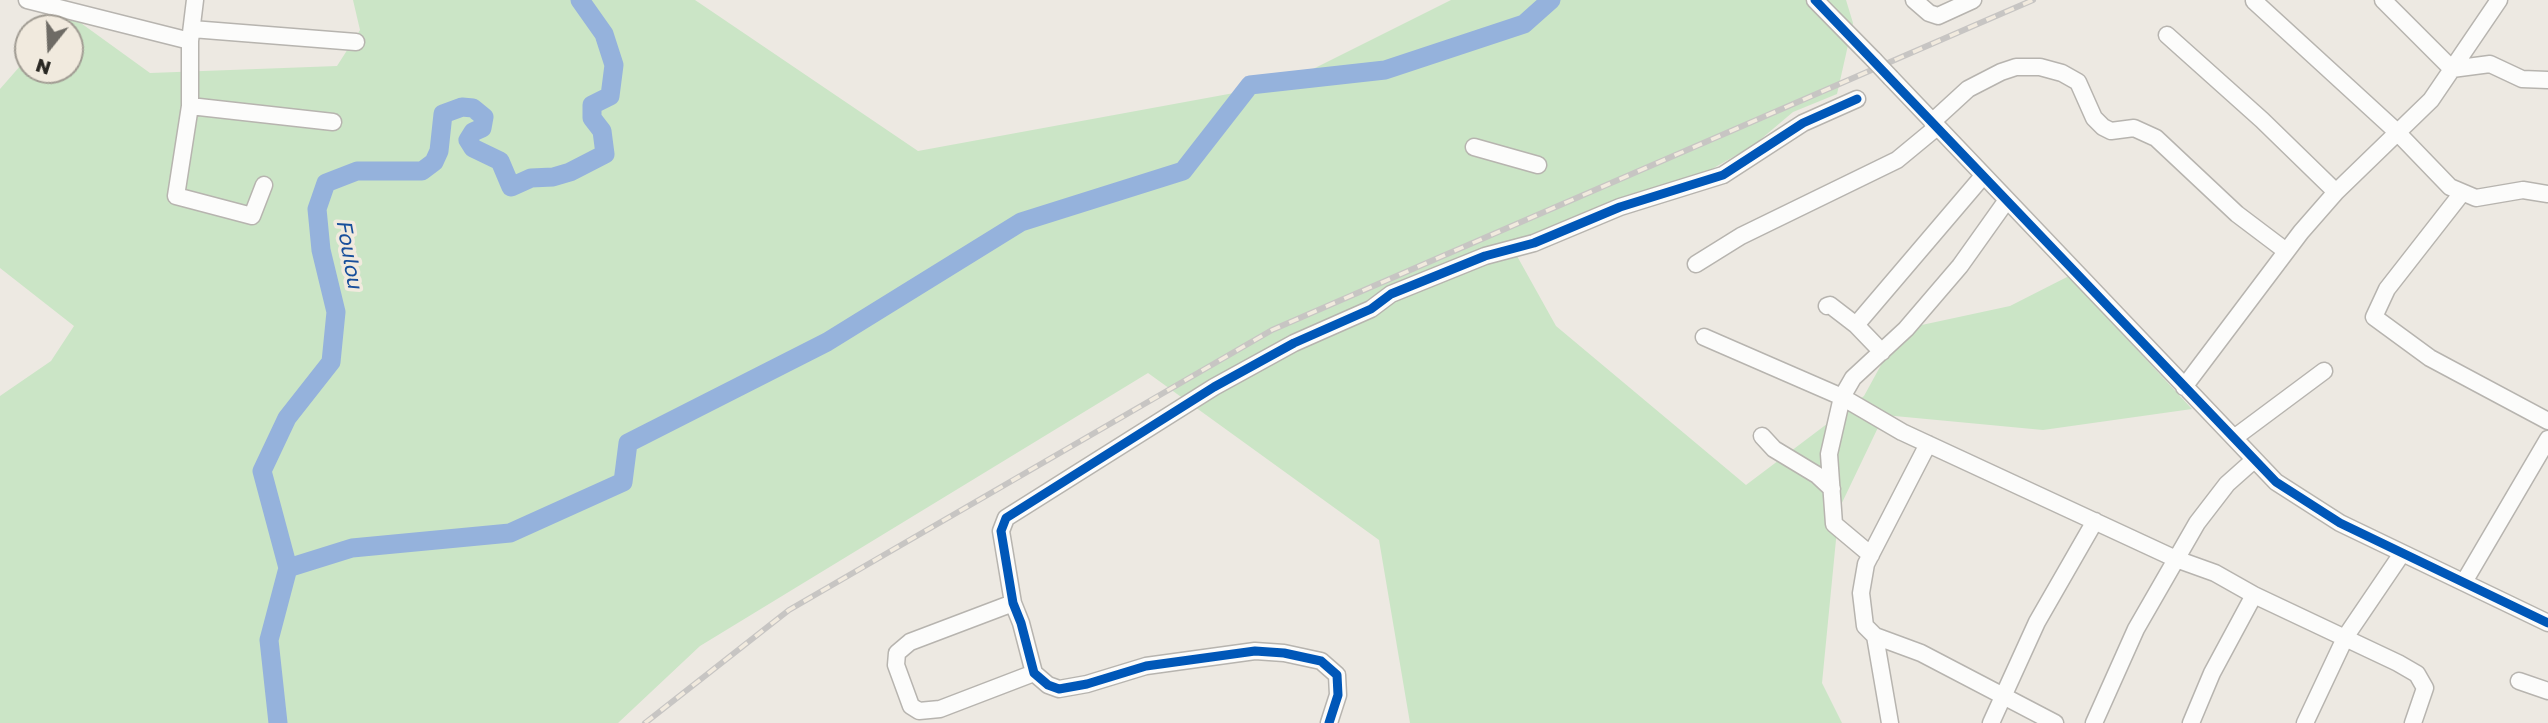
<!DOCTYPE html>
<html>
<head>
<meta charset="utf-8">
<style>
	body { margin:0 }
	#map { position:relative; width:2548px; height:723px; overflow:hidden; background:#ede9e2; font-family:"Golos Text",sans-serif }
	canvas { display:block }
	.north { position:absolute; left:14px; top:14px; width:70px; height:70px; box-sizing:border-box; background:#f1eade; border:2px solid #a19c93; border-radius:50%; rotate:198deg; font-size:19px; font-weight:700; line-height:28px; text-align:center; color:#292722 }
	.north::after { content:''; display:block; margin:auto; width:24px; height:32px; background:#6e6b65; clip-path:polygon(50% 0,100% 100%,50% 72%,0 100%) }
</style>
</head>
<body>
<div id="map">
<canvas width="2548" height="723"></canvas>
<div class="north">N</div>
</div>
<script>
const c = document.querySelector('canvas').getContext('2d');
c.lineJoin = 'round';
function fillPath(path, color) {
  c.fillStyle = color;
  c.fill(path, 'evenodd');
}
function toPath(rows) {
  const path = new Path2D();
  for (const r of rows) {
    path.moveTo(r[0], r[1]);
    for (let i = 2; i < r.length; i += 2) path.lineTo(r[i], r[i + 1]);
  }
  return path;
}
function trace(path, color, width, dash) {
  c.strokeStyle = color;
  c.lineWidth = width;
  c.lineCap = dash ? 'butt' : 'round';
  c.setLineDash(dash || []);
  c.stroke(path);
}
function write(font, color, halo, rows, align = 'center') {
  c.font = font + ' "Golos Text",sans-serif';
  c.lineWidth = 7;
  c.setLineDash([]);
  c.textBaseline = 'middle';
  c.strokeStyle = halo;
  c.fillStyle = color;
  for (const [text, x, y, turn = 0] of rows) {
    c.save();
    c.translate(x, y);
    c.rotate((+turn || 0) * Math.PI / 180);
    c.textAlign = isNaN(turn) ? turn : align;
    if (halo) c.strokeText(text, 0, 0);
    c.fillText(text, 0, 0);
    c.restore();
  }
}
fillPath(toPath([
	[353,0,695,0,918,151,1283,84,1451,0,1846,0,1853,23,1837,94,1793,112,1754,145,1677,189,1517,256,1556,326,1746,485,1864,396,1887,354,1917,326,2010,306,2069,276,2192,409,2043,430,1884,415,1839,509,1822,683,1842,723,1410,723,1379,540,1148,373,700,646,618,723,0,723,0,396,51,361,74,326,0,268,0,89,28,57,28,70,70,70,70,28,54,28,67,13,150,73,337,66,360,30]
]), '#cbe5c6');
trace(toPath([
	[288,568,352,548,510,533,623,482,628,443,827,342,1021,222,1183,171,1250,85,1385,70,1524,24,1551,0],
	[278,723,269,640,288,568,262,471,287,418,331,362,336,312,321,250,317,209,326,183,357,171,422,171,434,162,439,151,443,114,462,107,473,108,484,117,482,128,473,132,468,140,473,148,500,161,511,187,531,178,553,177,570,172,605,154,602,131,592,118,592,105,610,96,614,65,604,34,580,0]
]), '#95b2dc', 19);
const minor = toPath([
	[27,0,190,41,195,0],
	[1815,0,1874,60],
	[1914,0,1929,13,1938,16,1973,0],
	[2383,0,2452,69,2490,64,2522,79,2548,80],
	[2254,1,2396,131,2450,187,2476,198,2523,190,2548,194],
	[192,29,356,42],
	[2167,35,2262,120,2336,192],
	[190,41,190,106,333,122],
	[1891,78,2276,482,2340,523,2548,623],
	[190,106,176,196,252,216,264,185],
	[1932,122,1968,89,2001,72,2016,67,2040,67,2062,73,2078,82,2094,118,2103,127,2111,131,2134,128,2156,138,2237,214,2286,251],
	[1474,147,1538,165],
	[2462,193,2387,289,2374,317,2430,358,2548,421],
	[1696,264,1741,236,1897,160,1937,127],
	[1827,306,1830,305,1856,325,1882,352],
	[1856,325,1983,176],
	[1704,337,1842,397,1902,432,2176,559,2215,573,2254,595,2398,663,2417,674,2425,688,2413,723],
	[2184,387,2301,232,2336,192,2431,100,2499,0],
	[1762,436,1774,449,1817,475,1832,489],
	[2234,438,2324,371],
	[1928,444,1866,564,1861,593,1865,626,1875,636,1921,653,2055,723],
	[1871,555,1834,524,1829,454,1842,397,1853,378,1906,329,1960,266,2007,200],
	[2464,582,2548,439],
	[1013,603,910,642,897,653,896,665,911,706,919,711,940,709,1034,673],
	[1875,636,1890,723],
	[2519,681,2548,691],
	[1329,723,1338,695,1337,675,1321,661,1284,653,1255,651,1146,666,1087,684,1059,689,1048,685,1034,673,1021,623,1013,603,1001,531,1006,518,1214,387,1294,343,1371,309,1391,294,1485,256,1534,243,1620,207,1723,175,1803,123,1857,99],
	[1991,723,2037,622,2095,521],
	[2094,723,2136,629,2197,523,2227,484,2254,460],
	[2191,723,2212,673,2254,595],
	[2305,723,2346,636,2401,555]
]);
trace(minor, '#b7b4af', 19);
trace(minor, '#fcfcfb', 16);
const rail = toPath([
	[645,723,789,610,1272,330,2033,0]
]);
trace(rail, '#c7c5c3', 6);
trace(rail, '#f1eade', 3.5, [10]);
const minorBridge = toPath([
	[1874,60,1891,78]
]);
trace(minorBridge, '#b7b4af', 19, []);
trace(minorBridge, '#fcfcfb', 16);
trace(toPath([
	[1815,0,2276,482,2340,523,2548,623],
	[1329,723,1338,695,1337,675,1321,661,1284,653,1255,651,1146,666,1087,684,1059,689,1048,685,1034,673,1021,623,1013,603,1001,531,1006,518,1214,387,1294,343,1371,309,1391,294,1485,256,1534,243,1620,207,1723,175,1803,123,1857,99]
]), '#0057b8', 9);
write('italic 21px', '#184f9b', '#f1eade', [
	["Foulou",349,254,80]
]);
</script>
</body>
</html>
